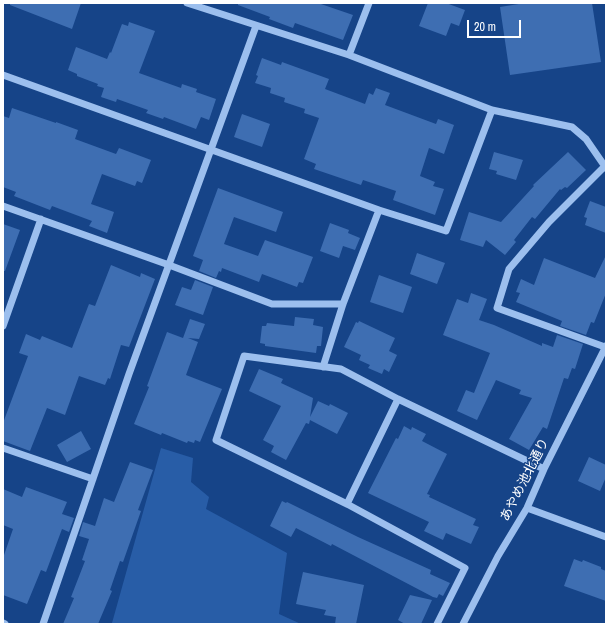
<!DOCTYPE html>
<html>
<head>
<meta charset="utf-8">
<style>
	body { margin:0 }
	#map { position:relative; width:609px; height:627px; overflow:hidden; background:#164488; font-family:"Archivo Narrow",sans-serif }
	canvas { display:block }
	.frame { position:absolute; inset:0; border:4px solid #fff; pointer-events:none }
	.scale { position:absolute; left:467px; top:20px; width:54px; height:18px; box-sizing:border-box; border:2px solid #fff; border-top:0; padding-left:5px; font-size:12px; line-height:14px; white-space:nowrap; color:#fff; -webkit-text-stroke:3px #164488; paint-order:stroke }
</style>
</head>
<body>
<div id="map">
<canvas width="609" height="627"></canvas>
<div class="frame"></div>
<div class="scale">20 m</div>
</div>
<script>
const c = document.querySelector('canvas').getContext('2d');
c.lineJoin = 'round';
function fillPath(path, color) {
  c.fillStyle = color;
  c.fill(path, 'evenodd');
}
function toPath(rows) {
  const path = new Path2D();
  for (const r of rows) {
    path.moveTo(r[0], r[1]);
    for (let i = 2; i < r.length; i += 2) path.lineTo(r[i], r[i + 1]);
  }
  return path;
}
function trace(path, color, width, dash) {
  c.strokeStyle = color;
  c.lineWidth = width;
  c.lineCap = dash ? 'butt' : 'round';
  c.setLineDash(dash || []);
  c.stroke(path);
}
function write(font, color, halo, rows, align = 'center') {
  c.font = font + ' "Archivo Narrow","Noto Sans JP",sans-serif';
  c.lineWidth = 3;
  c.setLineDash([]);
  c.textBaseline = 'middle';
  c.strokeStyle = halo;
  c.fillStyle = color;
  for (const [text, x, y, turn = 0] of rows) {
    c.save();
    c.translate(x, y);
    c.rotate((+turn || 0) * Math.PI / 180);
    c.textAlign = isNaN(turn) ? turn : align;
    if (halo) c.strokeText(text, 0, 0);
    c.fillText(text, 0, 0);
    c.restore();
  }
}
fillPath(toPath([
	[161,448,193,458,191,482,209,497,206,509,287,553,279,614,301,624,115,624,112,623]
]), '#285da7');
fillPath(toPath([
	[10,3,81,3,72,29,10,5],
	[238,3,318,3,353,15,343,40,295,23,293,28,269,19,270,17,238,5],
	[428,3,446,3,465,10,459,26,451,23,446,36,419,26],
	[525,3,592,3,601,62,510,75,500,7],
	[129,22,155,31,139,73,181,88,182,84,197,89,196,92,216,99,209,120,201,117,196,129,164,117,163,119,146,113,148,110,117,99,116,102,101,97,104,88,97,86,98,84,77,76,77,74,68,70,76,47,107,59,110,52,111,53,122,24,128,26],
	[262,58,281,65,282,62,329,79,325,89,365,104,369,93,373,95,376,88,390,93,385,105,436,124,438,119,454,125,444,154,429,148,420,176,435,182,433,186,444,189,435,215,393,200,396,191,363,180,361,185,314,169,316,164,304,159,319,118,304,113,305,109,284,102,285,98,270,93,271,88,255,83,258,76,256,75],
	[12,108,56,123,56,122,78,130,75,139,116,154,119,148,151,160,142,183,137,181,135,186,102,174,91,204,114,212,107,233,89,226,92,221,52,206,50,210,14,196,16,192,3,187,3,116,9,118],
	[242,114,270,124,262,147,234,137],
	[494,152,523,160,516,180,496,174,497,171,489,169],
	[568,152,586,170,567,188,565,187,561,190,560,189,535,219,532,217,514,240,516,242,505,255,486,240,483,247,460,240,469,212,501,222,534,186,533,185],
	[218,188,283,212,276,232,234,217,224,244,258,256,265,240,313,257,303,283,299,282,297,287,262,274,259,282,222,268,221,272,219,271,216,278,199,271,203,260,193,256],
	[590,201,606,207,606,233,585,225,587,218,584,217],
	[330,223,349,230,348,233,360,238,355,250,343,246,339,258,320,251],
	[3,224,20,230,5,271,3,271],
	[417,253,445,263,437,284,410,274],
	[606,255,606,293,594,323,591,322,586,335,560,326,562,321,516,302,520,293,516,292,521,279,534,285,544,258,595,278],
	[111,265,140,277,141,273,155,279,129,347,121,345,110,379,108,378,105,385,79,376,65,415,47,408,30,451,3,441,3,423,28,356,19,353,26,334,40,340,42,336,72,348,89,304,95,306],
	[379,275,412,287,403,313,370,302],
	[195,280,213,287,203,315,175,305,182,287,191,290],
	[471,293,487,299,479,320,494,325,542,346,542,343,553,347,557,335,583,344,575,369,572,368,568,379,564,378,547,429,543,427,529,450,509,439,532,398,519,394,521,390,496,380,477,420,457,411,466,390,474,393,490,353,443,335,457,299,468,303],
	[295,317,314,319,313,325,323,327,321,346,317,346,316,353,265,346,265,344,260,343,262,326,266,326,267,323,294,326],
	[190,319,205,324,199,339,188,338,198,342,186,375,222,389,200,442,195,440,194,443,188,441,187,443,162,433,161,435,134,424,149,387,147,386,167,332,183,338],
	[359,321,395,338,389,351,397,355,389,372,384,369,382,374,368,368,370,365,359,360,361,355,344,347,356,322,358,323],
	[259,369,283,379,281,383,313,398,310,417,318,401,329,406,330,404,348,413,337,434,310,420,309,424,306,423,286,460,271,452,274,446,263,440,281,406,249,391],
	[404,426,411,430,412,427,426,434,422,441,447,454,427,494,430,495,429,497,476,519,473,525,479,527,471,544,446,533,443,540,424,531,429,522,368,493,396,438,398,439],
	[81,431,91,449,67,462,57,445],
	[589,457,606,465,606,477,600,491,578,481],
	[130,462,153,470,138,510,141,511,123,562,120,561,110,590,112,591,98,624,63,624,74,598,71,597,85,561,82,560,89,539,79,536,83,522,95,526,104,498,114,502],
	[26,487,67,502,62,514,74,518,69,532,62,529,46,572,41,570,27,604,3,595,3,558,13,529,3,525,3,489,22,497],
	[282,501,286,503,287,502,358,537,431,570,430,574,450,583,443,596,439,594,437,598,433,597,332,544,331,546,296,528,291,537,270,526],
	[574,559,582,562,583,560,601,567,601,569,606,571,606,601,564,586],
	[303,572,364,585,356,624,335,624,336,617,324,615,326,610,296,604],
	[410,595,432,600,421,624,405,624,398,620]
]), '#3e6eb2');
trace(toPath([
	[187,3,349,55,492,110,572,127,586,139,606,168],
	[349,55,369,3],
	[3,75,379,210,446,231,492,110],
	[605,166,549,222,509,269,497,308,605,347],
	[3,206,169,265,272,304,343,304],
	[3,326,41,219],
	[323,367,343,304,379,210],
	[398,399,341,369,244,356,216,440,347,504,465,568,437,624],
	[3,448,93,479],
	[347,504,398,399,544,469],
	[527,508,606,537],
	[3,623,5,624],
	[43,624,129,374,256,26],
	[463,624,498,556,527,508,544,469,606,346]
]), '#9cbfee', 7);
write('13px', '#fff', '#164488', [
	["あやめ池北通り",525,480,-63]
]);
</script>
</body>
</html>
